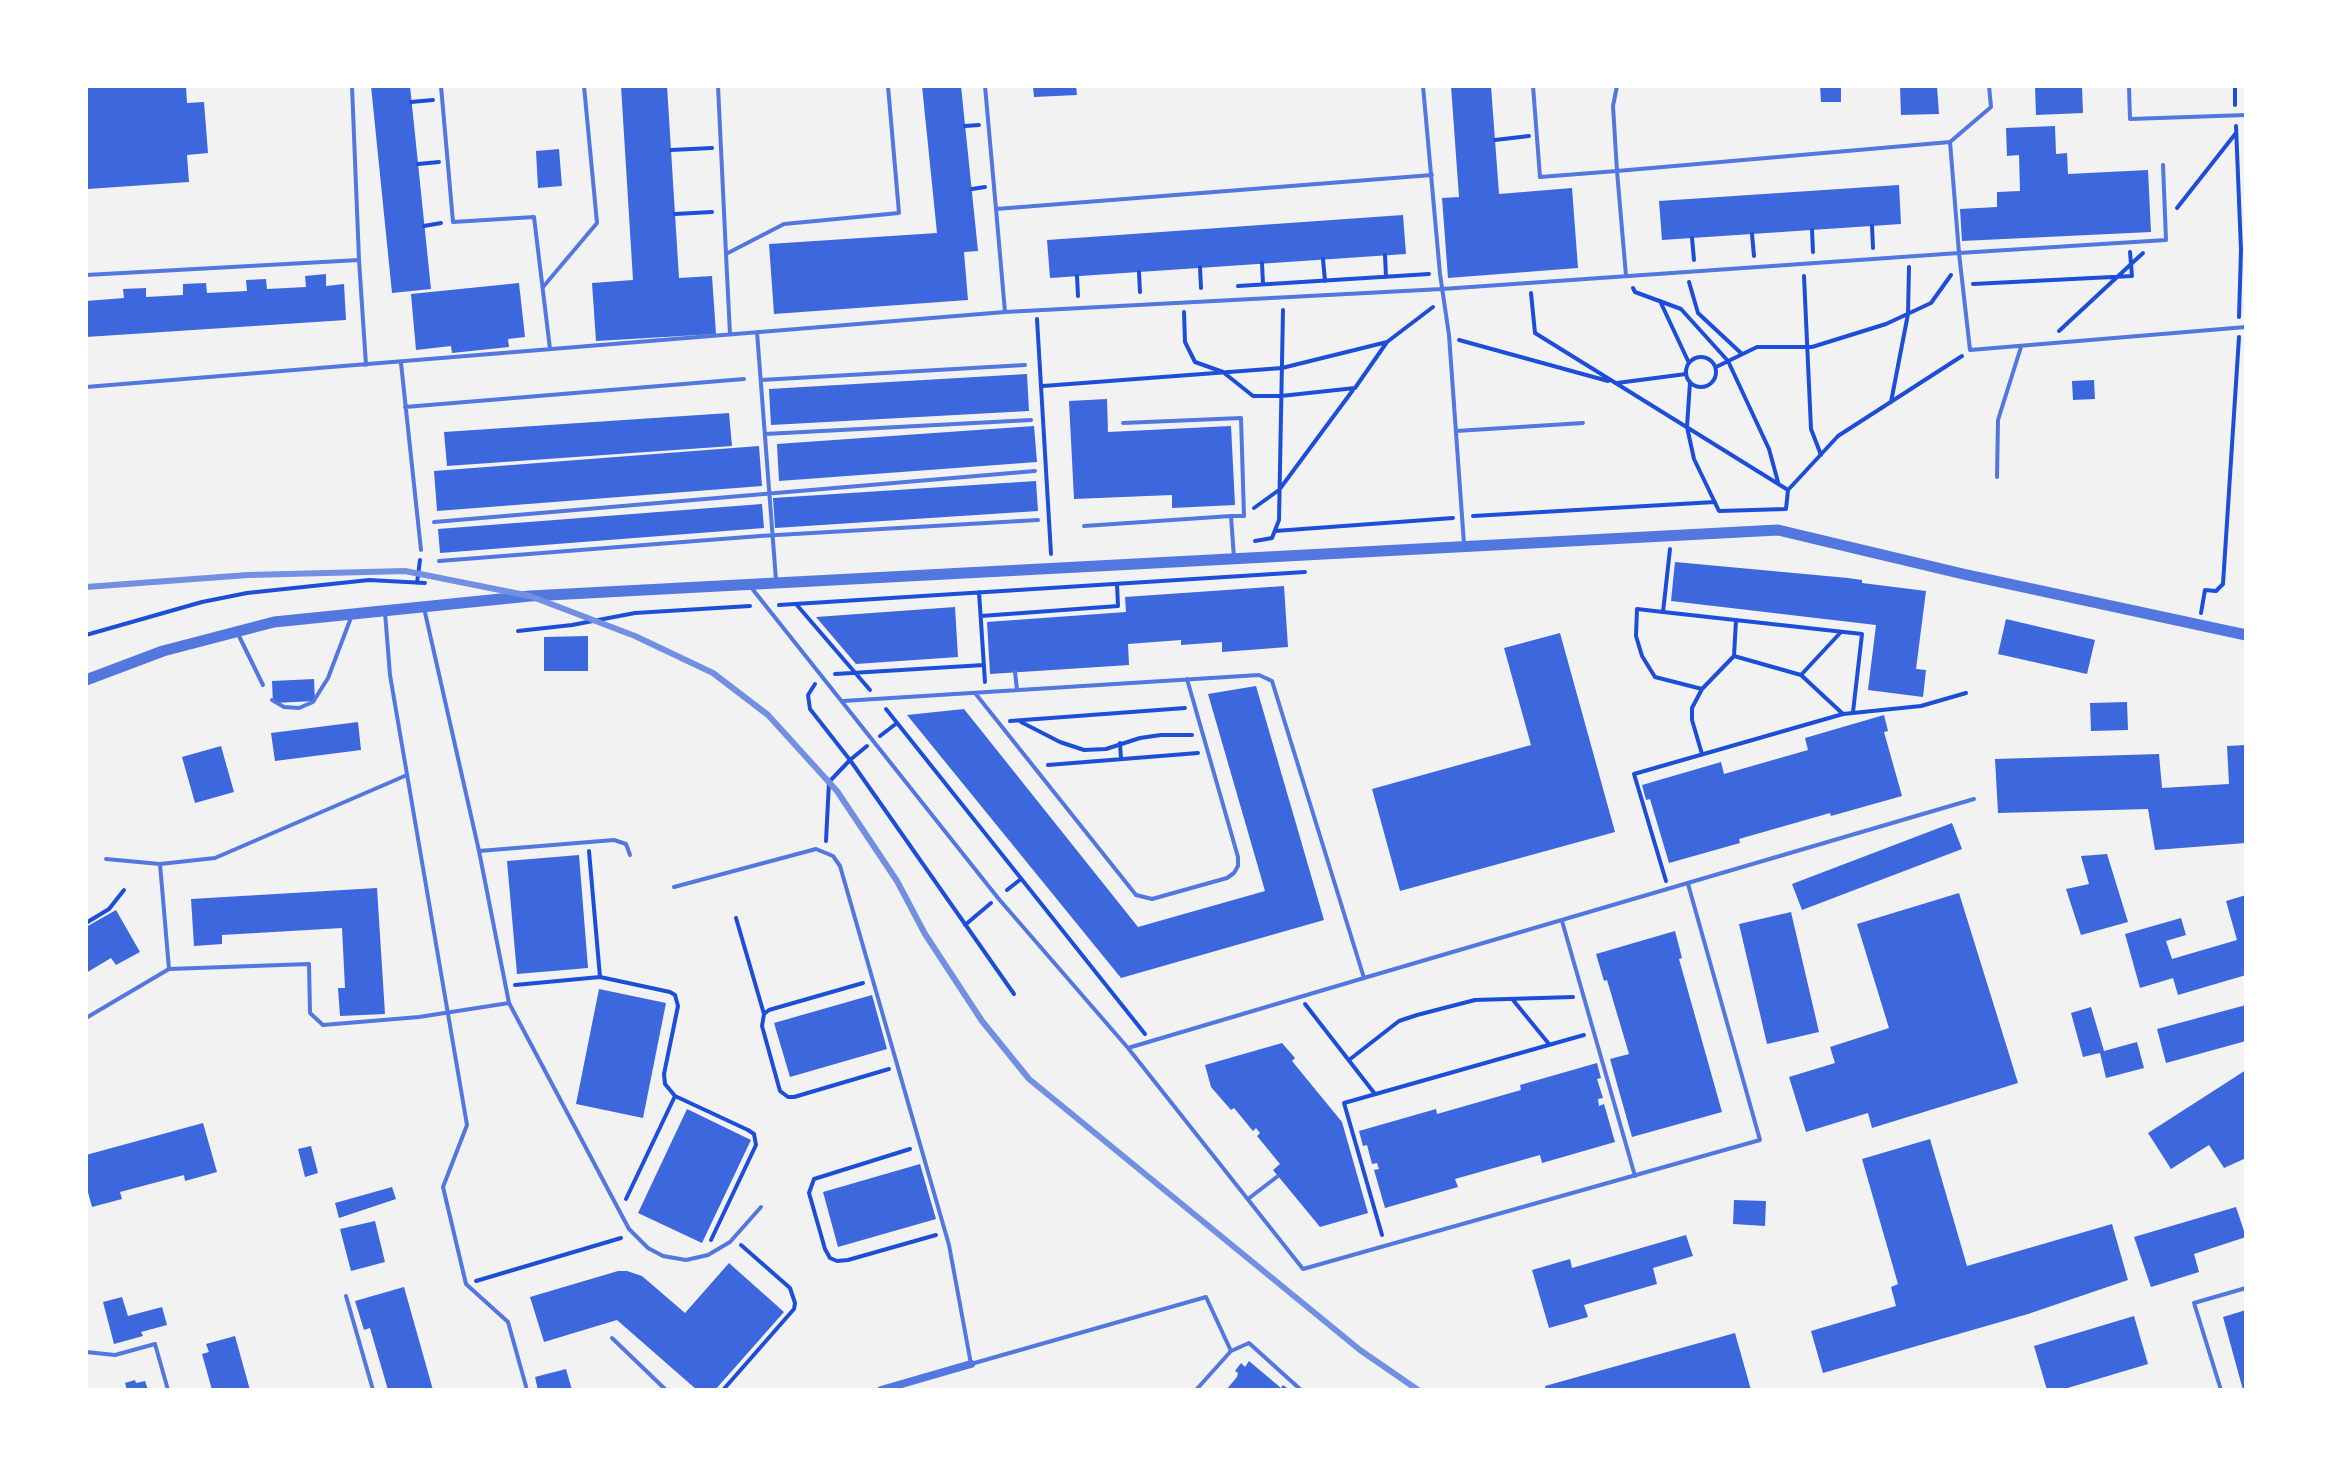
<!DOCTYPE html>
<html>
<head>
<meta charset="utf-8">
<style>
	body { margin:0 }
	#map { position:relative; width:2332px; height:1476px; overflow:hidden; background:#f2f2f2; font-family:Commissioner,sans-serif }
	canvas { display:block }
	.frame { position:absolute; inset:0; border:88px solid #fff; pointer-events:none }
</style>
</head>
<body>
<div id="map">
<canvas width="2332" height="1476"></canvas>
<div class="frame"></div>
</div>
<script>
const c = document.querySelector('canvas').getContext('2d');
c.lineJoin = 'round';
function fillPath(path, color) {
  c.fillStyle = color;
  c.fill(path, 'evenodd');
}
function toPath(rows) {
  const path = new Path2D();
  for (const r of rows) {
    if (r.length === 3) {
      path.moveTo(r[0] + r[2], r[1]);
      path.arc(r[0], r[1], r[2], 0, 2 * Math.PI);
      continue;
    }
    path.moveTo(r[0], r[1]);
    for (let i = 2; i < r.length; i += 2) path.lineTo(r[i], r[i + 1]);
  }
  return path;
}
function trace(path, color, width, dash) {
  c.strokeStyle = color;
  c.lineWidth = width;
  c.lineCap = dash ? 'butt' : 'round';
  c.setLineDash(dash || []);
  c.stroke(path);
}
fillPath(toPath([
	[86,86,186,86,187,103,204,102,208,153,187,155,189,182,88,189],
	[371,86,410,86,431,289,392,293],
	[621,86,667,86,679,278,712,276,716,334,596,341,592,283,633,280],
	[922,86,961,86,978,251,964,252,968,300,774,314,769,244,937,233],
	[1033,86,1076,86,1077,95,1034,97],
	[1451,86,1491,86,1499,194,1572,188,1578,268,1448,278,1442,198,1459,197],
	[1820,86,1841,86,1841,102,1821,102],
	[1900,86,1937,86,1939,114,1901,115],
	[2035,86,2082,87,2083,113,2036,115],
	[2055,126,2056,154,2067,153,2068,174,2148,170,2151,232,1962,241,1960,209,1997,207,1997,192,2020,191,2019,155,2007,156,2006,128],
	[559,149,562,186,538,188,536,151],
	[1899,185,1901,224,1662,240,1659,201],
	[1403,215,1406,254,1050,278,1047,240],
	[326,274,326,286,344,284,346,320,86,337,86,301,124,298,123,289,146,288,146,297,183,295,183,284,206,283,207,293,247,291,246,280,266,279,267,289,306,287,305,276],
	[519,283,525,337,508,339,509,347,452,353,451,346,416,350,411,294],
	[1027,374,1029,411,771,425,769,389],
	[2094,380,2095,399,2073,400,2072,381],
	[1107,399,1108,432,1231,426,1235,505,1172,508,1172,495,1074,499,1069,401],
	[729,413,732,446,447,466,444,432],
	[1034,426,1037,462,779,481,777,444],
	[759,446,762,486,437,511,434,471],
	[1036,481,1038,511,775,528,773,498],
	[762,504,764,528,440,553,438,529],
	[1675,562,1848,578,1862,580,1862,583,1926,591,1916,669,1926,670,1923,697,1868,690,1876,625,1671,601],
	[1284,586,1288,647,1222,652,1222,642,1181,645,1181,640,1128,644,1129,665,990,674,987,622,1126,612,1125,597],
	[955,607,958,657,856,664,816,617],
	[2006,619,2095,640,2087,674,1998,654],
	[1560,633,1615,832,1400,891,1372,789,1531,745,1504,648],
	[588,636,588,671,544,671,544,637],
	[314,679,315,701,273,703,272,681],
	[1256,686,1324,920,1121,978,907,715,964,709,1138,927,1265,891,1208,694],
	[2127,702,2128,730,2091,731,2090,703],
	[1884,715,1888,731,1884,732,1902,796,1831,816,1830,813,1739,839,1740,843,1669,863,1650,799,1646,800,1642,785,1721,762,1724,774,1808,750,1805,738],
	[358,722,361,750,275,761,271,733],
	[2246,745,2246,843,2155,850,2148,809,1998,813,1995,759,2159,754,2162,788,2229,784,2227,746],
	[221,746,234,792,195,803,182,757],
	[1952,823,1962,849,1802,910,1792,884],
	[2107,854,2128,922,2081,935,2066,889,2089,884,2081,856],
	[579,855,588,968,517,974,507,861],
	[377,888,385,1014,340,1016,338,988,345,988,342,928,222,935,222,944,194,946,191,899],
	[1959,893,2018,1083,1872,1128,1868,1113,1806,1132,1789,1077,1835,1063,1830,1047,1889,1028,1857,924],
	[2246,895,2246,975,2178,995,2173,978,2140,988,2125,934,2181,918,2186,935,2166,941,2172,959,2237,940,2226,901],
	[116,910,140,952,116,965,111,958,86,973,86,927],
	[1791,912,1819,1032,1767,1044,1739,924],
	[1675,931,1682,958,1679,959,1722,1112,1632,1137,1610,1059,1629,1054,1607,980,1604,981,1596,954],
	[599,989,666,1003,643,1118,576,1104],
	[872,995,887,1049,790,1077,774,1023],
	[2246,1005,2246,1041,2166,1063,2157,1029],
	[2091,1007,2104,1051,2137,1042,2144,1068,2106,1078,2100,1053,2083,1057,2071,1013],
	[1282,1043,1295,1058,1292,1061,1342,1122,1368,1213,1320,1227,1273,1170,1280,1164,1257,1136,1260,1133,1256,1128,1253,1131,1234,1108,1231,1110,1211,1087,1205,1065],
	[1597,1063,1601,1078,1597,1079,1603,1098,1598,1099,1599,1106,1604,1104,1615,1142,1542,1163,1540,1155,1455,1179,1458,1187,1385,1208,1374,1170,1379,1169,1377,1163,1372,1164,1367,1145,1363,1146,1359,1131,1436,1109,1437,1114,1521,1090,1520,1085],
	[2246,1070,2246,1158,2224,1168,2209,1145,2171,1169,2148,1133],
	[687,1109,751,1140,702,1243,638,1213],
	[203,1123,217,1172,185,1181,184,1175,120,1192,122,1199,92,1207,86,1185,86,1155],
	[1930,1139,1967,1266,2112,1224,2128,1280,2028,1314,1823,1373,1811,1331,1896,1306,1891,1287,1898,1284,1862,1159],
	[311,1146,318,1173,305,1177,298,1149],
	[920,1164,936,1219,838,1247,823,1192],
	[392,1187,396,1199,339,1218,335,1203],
	[1734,1200,1766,1201,1765,1226,1733,1224],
	[2236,1207,2246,1237,2194,1254,2199,1272,2151,1287,2134,1237],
	[375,1221,385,1262,351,1271,340,1229],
	[1686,1235,1693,1256,1653,1268,1657,1284,1584,1305,1588,1317,1549,1328,1532,1270,1570,1259,1572,1268],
	[729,1263,784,1312,715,1390,697,1390,617,1320,544,1342,530,1297,618,1271,627,1271,642,1276,685,1313],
	[404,1287,433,1390,388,1390,370,1328,364,1330,355,1301],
	[122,1297,128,1316,162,1307,167,1325,141,1332,143,1336,114,1344,103,1302],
	[2246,1310,2246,1390,2243,1390,2223,1317],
	[2134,1316,2148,1364,2061,1390,2047,1390,2034,1346],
	[1735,1333,1751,1390,1546,1390,1545,1386],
	[235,1336,250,1390,212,1390,202,1354,209,1352,206,1344],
	[1249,1361,1281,1388,1283,1385,1290,1390,1226,1390,1237,1377,1238,1373,1235,1371,1241,1363,1245,1367],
	[566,1369,572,1390,538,1390,535,1377],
	[135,1380,136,1383,145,1381,148,1390,127,1390,125,1383]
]), '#3d67dc');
trace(toPath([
	[667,86,670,86],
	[2235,86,2235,105],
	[411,102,433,100],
	[965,126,979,125],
	[2236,126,2241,250,2239,317],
	[1495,140,1529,136],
	[671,150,712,148],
	[418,164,439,162],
	[972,189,985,187],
	[2177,208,2236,133],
	[675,214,712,212],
	[424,226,441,223],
	[1872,226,1873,248],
	[1812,230,1813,252],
	[1752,234,1754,256],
	[1692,238,1694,260],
	[1385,255,1386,277],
	[1323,259,1325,281],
	[1262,263,1263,284],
	[1200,267,1201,288],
	[1139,272,1140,292],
	[1077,276,1078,296],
	[1804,276,1811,429,1821,455],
	[1689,282,1698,313,1742,354],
	[1973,284,2132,276,2130,252],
	[1238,286,1429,274],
	[1633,288,1635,292,1681,309,1728,361,1769,449,1778,482],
	[1531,293,1535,333,1788,490],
	[1660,301,1689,363],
	[1184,312,1185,342,1195,362,1223,372,1253,396,1281,396,1355,388,1387,342],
	[1037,319,1051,554],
	[2059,331,2143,253],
	[1459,340,1608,381],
	[1701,372,15],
	[1716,367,1757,347,1812,347,1886,324,1931,303,1951,275],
	[1690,382,1687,427,1694,459,1719,511,1786,509,1788,490,1838,436,1962,356],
	[1617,383,1686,374],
	[1043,386,1282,368,1387,342,1433,307],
	[1891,402,1908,314,1909,267],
	[1254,508,1279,490,1353,390],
	[1473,516,1715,502],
	[1275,531,1453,518],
	[1255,541,1272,538,1279,520,1283,310],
	[1670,549,1663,612,1862,634,1853,712],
	[417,583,420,560],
	[979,592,985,682],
	[796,604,870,690],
	[779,605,1305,572],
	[1663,612,1637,609,1636,636,1642,656,1655,677,1702,689],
	[2201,613,2205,590,2216,591,2223,584,2239,337],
	[981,616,1118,606,1117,584],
	[1736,620,1734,656,1801,675],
	[518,631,572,625,635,613,750,606],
	[1841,632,1801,675,1843,714],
	[86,635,202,602,247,593,369,580,425,583],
	[835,674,984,665],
	[815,684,808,695,810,709,850,760,1014,994],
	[886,709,1145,1034],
	[1010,721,1185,708],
	[1021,722,1060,742,1084,750,1106,749,1140,738,1161,735,1192,735],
	[880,736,897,723],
	[1120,743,1121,759],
	[1702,754,1692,720,1692,708,1702,689,1734,656],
	[1048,765,1198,753],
	[826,841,829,782,850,760,867,746],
	[1666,881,1634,774,1843,714,1921,706,1966,693],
	[1007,890,1021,879],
	[736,918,764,1014],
	[86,923,109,909,124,890],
	[965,925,991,903],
	[600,977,670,992,675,995,678,1006,664,1074,665,1084,675,1096],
	[863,983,769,1010,764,1014,762,1026,780,1091,788,1097,794,1097,889,1069],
	[515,985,600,977,589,851],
	[1513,1000,1549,1044],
	[1305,1004,1375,1094],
	[1349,1060,1399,1021,1417,1015,1475,1000,1573,997],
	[910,1149,814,1179,809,1193,825,1249,830,1258,837,1261,848,1260,936,1235],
	[626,1199,675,1096,748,1130,754,1134,756,1145,711,1240],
	[1382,1235,1344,1103,1584,1035],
	[476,1281,621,1238],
	[723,1390,794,1309,795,1303,790,1288,741,1245]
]), '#1d4ed8', 4);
trace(toPath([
	[352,86,359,260,366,365],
	[441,86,453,222,534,217,550,349],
	[718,86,726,254],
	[985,86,996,209,1432,175],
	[1423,86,1440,274,1449,335,1464,544],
	[1533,86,1540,177,1617,171,1613,106,1617,86],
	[2129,86,2130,119,2246,115],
	[1950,142,1991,107,1989,86],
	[996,209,1005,312],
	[86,275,359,260],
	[1626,276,1617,171,1950,142,1959,253,2166,240,2163,165],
	[543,287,597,223,584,86],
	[757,332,776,580],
	[730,334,726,254,784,224,899,213,888,86],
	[401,363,421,550],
	[761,380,1025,365],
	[86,387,1005,312,1442,289,1959,253,1970,350,2246,327],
	[405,407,744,379],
	[1123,423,1241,418,1244,516,1231,516],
	[1456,431,1583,423],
	[765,434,1031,420],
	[1997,477,1998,420,2021,347],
	[434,522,1035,471],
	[1084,526,1231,516,1234,558],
	[439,561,760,536,1038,520],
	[750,586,998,898,1128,1048,1303,1269,1760,1140,1688,884],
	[424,608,479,851,509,1003,629,1229,648,1248,663,1256,686,1260,708,1255,730,1242,761,1207],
	[385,612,390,675,467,1125,443,1187,466,1284,508,1322,527,1390],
	[237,632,263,685],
	[1015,672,1017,690],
	[975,693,1136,895,1152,899,1227,878,1234,873,1238,866,1238,857,1187,679],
	[272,700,284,707,299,708,313,702,328,678,352,615],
	[843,701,1259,675,1272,681,1364,978,1128,1048],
	[479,851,614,840,626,844,630,855],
	[106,859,160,864,169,969,309,964,310,1013,323,1025,419,1017,509,1003],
	[160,864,215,858,407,775],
	[674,887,816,849,833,856,840,866,949,1245,971,1364,1206,1297,1231,1351],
	[1562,921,1635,1176],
	[1364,978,1974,799],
	[86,1018,169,969],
	[1248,1199,1278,1176],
	[346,1296,373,1390],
	[612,1338,666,1390],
	[86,1352,115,1355,155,1344,168,1390],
	[1196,1390,1231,1351,1249,1343,1301,1390],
	[2221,1390,2194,1303,2246,1288]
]), '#5277de', 4);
trace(toPath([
	[881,1390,971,1364]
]), '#5277de', 8);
trace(toPath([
	[86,680,163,651,274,622,530,596,1778,530,1963,574,2246,635]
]), '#5277de', 11);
trace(toPath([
	[86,587,248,575,405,571,530,596,635,636,713,673,768,715,837,791,897,881,925,934,982,1021,1029,1079,1360,1350,1418,1390]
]), '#7290e2', 6);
</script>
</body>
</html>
